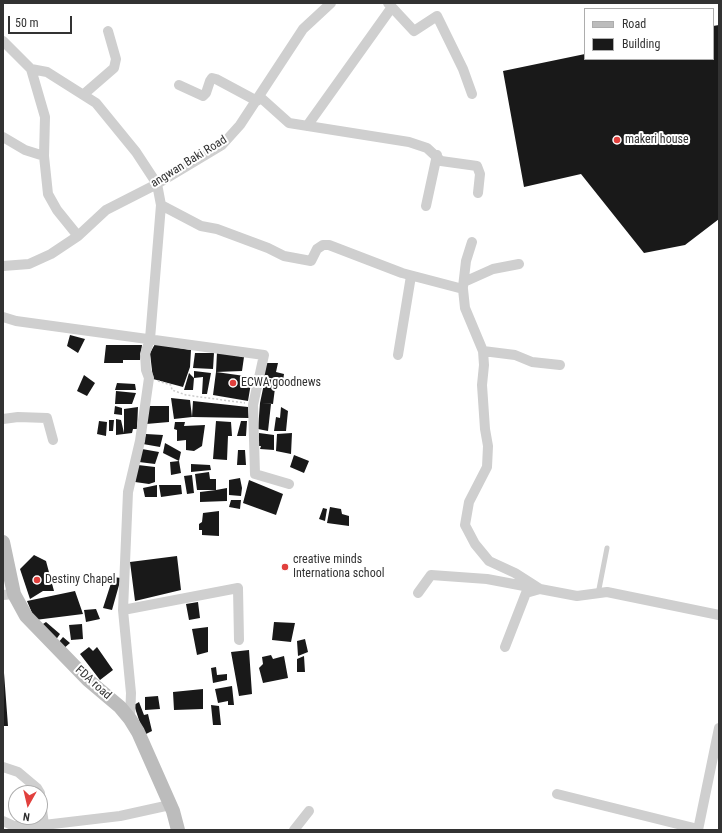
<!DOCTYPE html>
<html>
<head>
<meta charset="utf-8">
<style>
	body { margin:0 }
	#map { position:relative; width:722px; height:833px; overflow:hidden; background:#fff; font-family:"Roboto Condensed",sans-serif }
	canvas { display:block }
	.frame { position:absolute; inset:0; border:4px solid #323232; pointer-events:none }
	.legend { position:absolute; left:584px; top:8px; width:130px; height:52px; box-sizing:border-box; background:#fff; border:1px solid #adadad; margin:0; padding:5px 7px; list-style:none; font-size:12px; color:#323232 }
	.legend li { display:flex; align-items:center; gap:8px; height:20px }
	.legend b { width:20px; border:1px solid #adadad }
	.north { position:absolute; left:8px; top:785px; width:40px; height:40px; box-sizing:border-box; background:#fff; border:1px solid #adadad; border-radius:50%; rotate:188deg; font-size:11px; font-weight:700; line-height:16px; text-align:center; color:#323232 }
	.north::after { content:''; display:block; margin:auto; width:14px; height:18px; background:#e1403d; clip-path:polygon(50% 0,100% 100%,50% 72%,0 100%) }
	.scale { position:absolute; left:8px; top:16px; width:64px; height:18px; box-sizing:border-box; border:2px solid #323232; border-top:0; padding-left:5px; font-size:12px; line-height:14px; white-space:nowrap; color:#323232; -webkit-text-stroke:3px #fff; paint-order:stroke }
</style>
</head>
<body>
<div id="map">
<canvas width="722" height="833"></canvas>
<div class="frame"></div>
<ul class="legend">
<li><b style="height:5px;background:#bcbcbc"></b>Road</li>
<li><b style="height:11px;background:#191919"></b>Building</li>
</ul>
<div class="north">N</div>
<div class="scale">50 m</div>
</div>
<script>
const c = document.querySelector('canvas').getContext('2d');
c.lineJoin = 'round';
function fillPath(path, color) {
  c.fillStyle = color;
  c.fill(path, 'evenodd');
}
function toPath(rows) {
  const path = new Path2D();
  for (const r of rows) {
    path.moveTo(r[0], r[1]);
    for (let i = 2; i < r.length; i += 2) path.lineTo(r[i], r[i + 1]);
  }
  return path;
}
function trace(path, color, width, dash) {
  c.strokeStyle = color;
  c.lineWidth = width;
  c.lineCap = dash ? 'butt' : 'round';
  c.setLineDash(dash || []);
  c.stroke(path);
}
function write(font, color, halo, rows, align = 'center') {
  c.font = font + ' "Roboto Condensed",sans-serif';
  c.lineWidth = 4;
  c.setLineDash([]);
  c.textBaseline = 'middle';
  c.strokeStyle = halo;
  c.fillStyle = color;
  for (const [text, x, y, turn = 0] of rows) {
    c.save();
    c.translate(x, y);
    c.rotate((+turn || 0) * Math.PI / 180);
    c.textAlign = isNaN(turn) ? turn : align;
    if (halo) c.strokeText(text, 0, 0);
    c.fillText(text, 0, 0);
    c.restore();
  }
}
fillPath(toPath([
	[719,25,719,219,685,245,644,253,581,174,524,187,503,71,585,54,585,59,713,59,713,26],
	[70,335,85,339,78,353,67,346],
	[155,344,191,350,190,367,183,387,153,379,150,353],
	[106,345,142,345,140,360,123,360,123,363,104,363],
	[217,352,244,357,242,371,216,372],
	[195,353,214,353,213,369,193,368],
	[267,363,278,363,276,372,284,374,283,381,262,376],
	[194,371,211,373,207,394,202,394,203,377,194,378,193,390,184,390,189,373,194,378],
	[216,372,252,377,248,401,213,395],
	[84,375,95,383,87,396,77,391],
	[265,379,276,380,273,404,262,403,271,404,268,431,258,429,260,403],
	[117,383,135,384,136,390,115,390],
	[116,391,136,393,132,404,115,404],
	[171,398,190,400,192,417,193,401,248,407,249,418,192,417,174,419],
	[115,406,122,408,122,415,114,414],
	[147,406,169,406,169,422,146,424],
	[138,407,137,429,133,429,132,433,116,435,116,419,121,420,124,433,124,409],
	[281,407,288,411,286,431,274,431,276,417,280,418],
	[109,420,114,420,113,431,109,431],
	[99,421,107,422,106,436,97,434],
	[216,421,231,422,232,436,228,436,227,460,213,459],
	[241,421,247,421,246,436,237,436],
	[175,422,185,422,184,426,205,425,202,446,194,451,186,450,186,440,177,441,177,430,174,429],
	[259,433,274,435,274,450,260,449,261,446,258,446],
	[292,433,291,454,276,451,277,434],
	[146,434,163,435,160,447,143,444],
	[165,443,181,452,179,461,163,453],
	[142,449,159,452,155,464,139,462],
	[238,450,245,450,246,465,237,465],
	[294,455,309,461,304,473,290,467],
	[179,461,181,473,171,475,170,462],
	[191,464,210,465,211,470,191,472],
	[138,465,155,467,155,482,149,484,135,482],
	[209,472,210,479,216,479,216,490,227,488,227,501,200,502,200,492,216,490,197,490,195,474],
	[192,475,194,493,187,494,184,476],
	[240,478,242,488,241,496,229,495,229,480],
	[249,480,283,494,276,515,243,503],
	[157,485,157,497,145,497,143,488],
	[159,485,181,485,182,494,161,497],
	[231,500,241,500,240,509,229,507],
	[330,507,341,509,342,514,349,516,349,526,327,523],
	[323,508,327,509,325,521,319,519],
	[219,511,219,536,202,535,202,530,199,530,199,524,202,522,203,513],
	[34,555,46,561,54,591,43,591,30,599,20,569],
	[177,556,181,590,135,601,130,562],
	[113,577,121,578,112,610,103,608],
	[75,591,83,614,35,620,27,601],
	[198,602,200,618,189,620,186,604],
	[96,609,100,619,86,622,84,610],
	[46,622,60,634,55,641,40,626],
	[274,622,295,623,291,642,272,640],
	[82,624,83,639,71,640,69,625],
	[208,627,208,652,197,655,192,629],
	[63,637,70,643,63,649,58,643],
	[305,639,308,652,298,656,297,641],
	[89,647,93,651,97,647,113,670,100,680,80,654],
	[249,650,252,694,239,696,231,652],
	[271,655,273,659,284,656,288,678,263,683,259,668,263,664,262,657],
	[304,656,305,672,297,672,297,659],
	[216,667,217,675,227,674,227,680,213,683,211,668],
	[3,673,4,673,8,726,3,726],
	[232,686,234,705,228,705,228,701,218,703,215,689],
	[203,689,203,709,174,710,173,692],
	[158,696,160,709,145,710,145,697],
	[139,702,144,715,148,714,152,731,144,735,134,705],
	[211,705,219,706,221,725,213,725]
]), '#191919');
trace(toPath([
	[158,381,171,385,172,390,186,395,245,403]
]), '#ccc', 1.5, [2, 2]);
trace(toPath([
	[598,594,607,548]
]), '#cfcfcf', 5);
trace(toPath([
	[388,3,414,31,437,16,463,69,472,94],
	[3,41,31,69,47,72,96,103,136,152,157,184,161,205,150,339,145,354,146,370,149,378,140,441,128,492,123,610],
	[31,69,45,117,44,156,48,194,57,210,78,236],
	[179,85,203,96,206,93,210,81,212,78,216,79,257,101],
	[84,94,114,68,116,59,108,31],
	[260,97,289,123,409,142,427,148,441,161,477,166,480,174,478,193],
	[307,126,392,7],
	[3,137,25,150,44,156],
	[161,205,201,226,217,229,268,248,284,256,311,261,317,249,323,245,329,245,402,273,463,289,465,308,483,351,515,355,532,362,560,365],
	[426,206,437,155],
	[3,266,29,264,51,254,78,236,106,210,157,184,222,145,240,125,303,29,331,3],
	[464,282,493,269,519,264],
	[463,287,466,261,472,242],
	[3,317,16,321,264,355,253,405,255,474,289,484],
	[398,355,411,276],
	[3,419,18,417,47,418,53,440],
	[418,593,431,575,487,579,540,589,515,573,489,561,475,544,465,525,469,502,487,467,488,446,485,429,482,385,484,365,483,351],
	[3,595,14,594],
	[505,647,526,593,540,589,577,596,607,592,719,615],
	[130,719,131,693,123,610,238,588,239,640],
	[3,767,18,772,37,788,40,793],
	[40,794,44,825],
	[557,794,698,829],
	[3,821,14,826,44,825,120,816,170,805],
	[294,830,309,811],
	[698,830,719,728]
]), '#cfcfcf', 10);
trace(toPath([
	[3,542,14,594,26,616,88,680,120,707,130,719,138,732,173,811,178,830]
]), '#bcbcbc', 14);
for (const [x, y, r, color] of [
	[617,140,4,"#e1403d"],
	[233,383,4,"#e1403d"],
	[285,567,4,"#e1403d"],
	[37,580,4,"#e1403d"]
]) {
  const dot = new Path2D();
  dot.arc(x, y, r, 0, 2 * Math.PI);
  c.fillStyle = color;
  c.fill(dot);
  trace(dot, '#fff', 1.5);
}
write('12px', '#323232', '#fff', [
	["makeri house",625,140],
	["ECWA goodnews",241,383],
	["creative minds",293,560],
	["Internationa school",293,574],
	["Destiny Chapel",45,580]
], 'left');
write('12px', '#323232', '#fff', [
	["angwan Baki Road",189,162,-32],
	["FDA road",93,683,42]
]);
</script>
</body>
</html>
